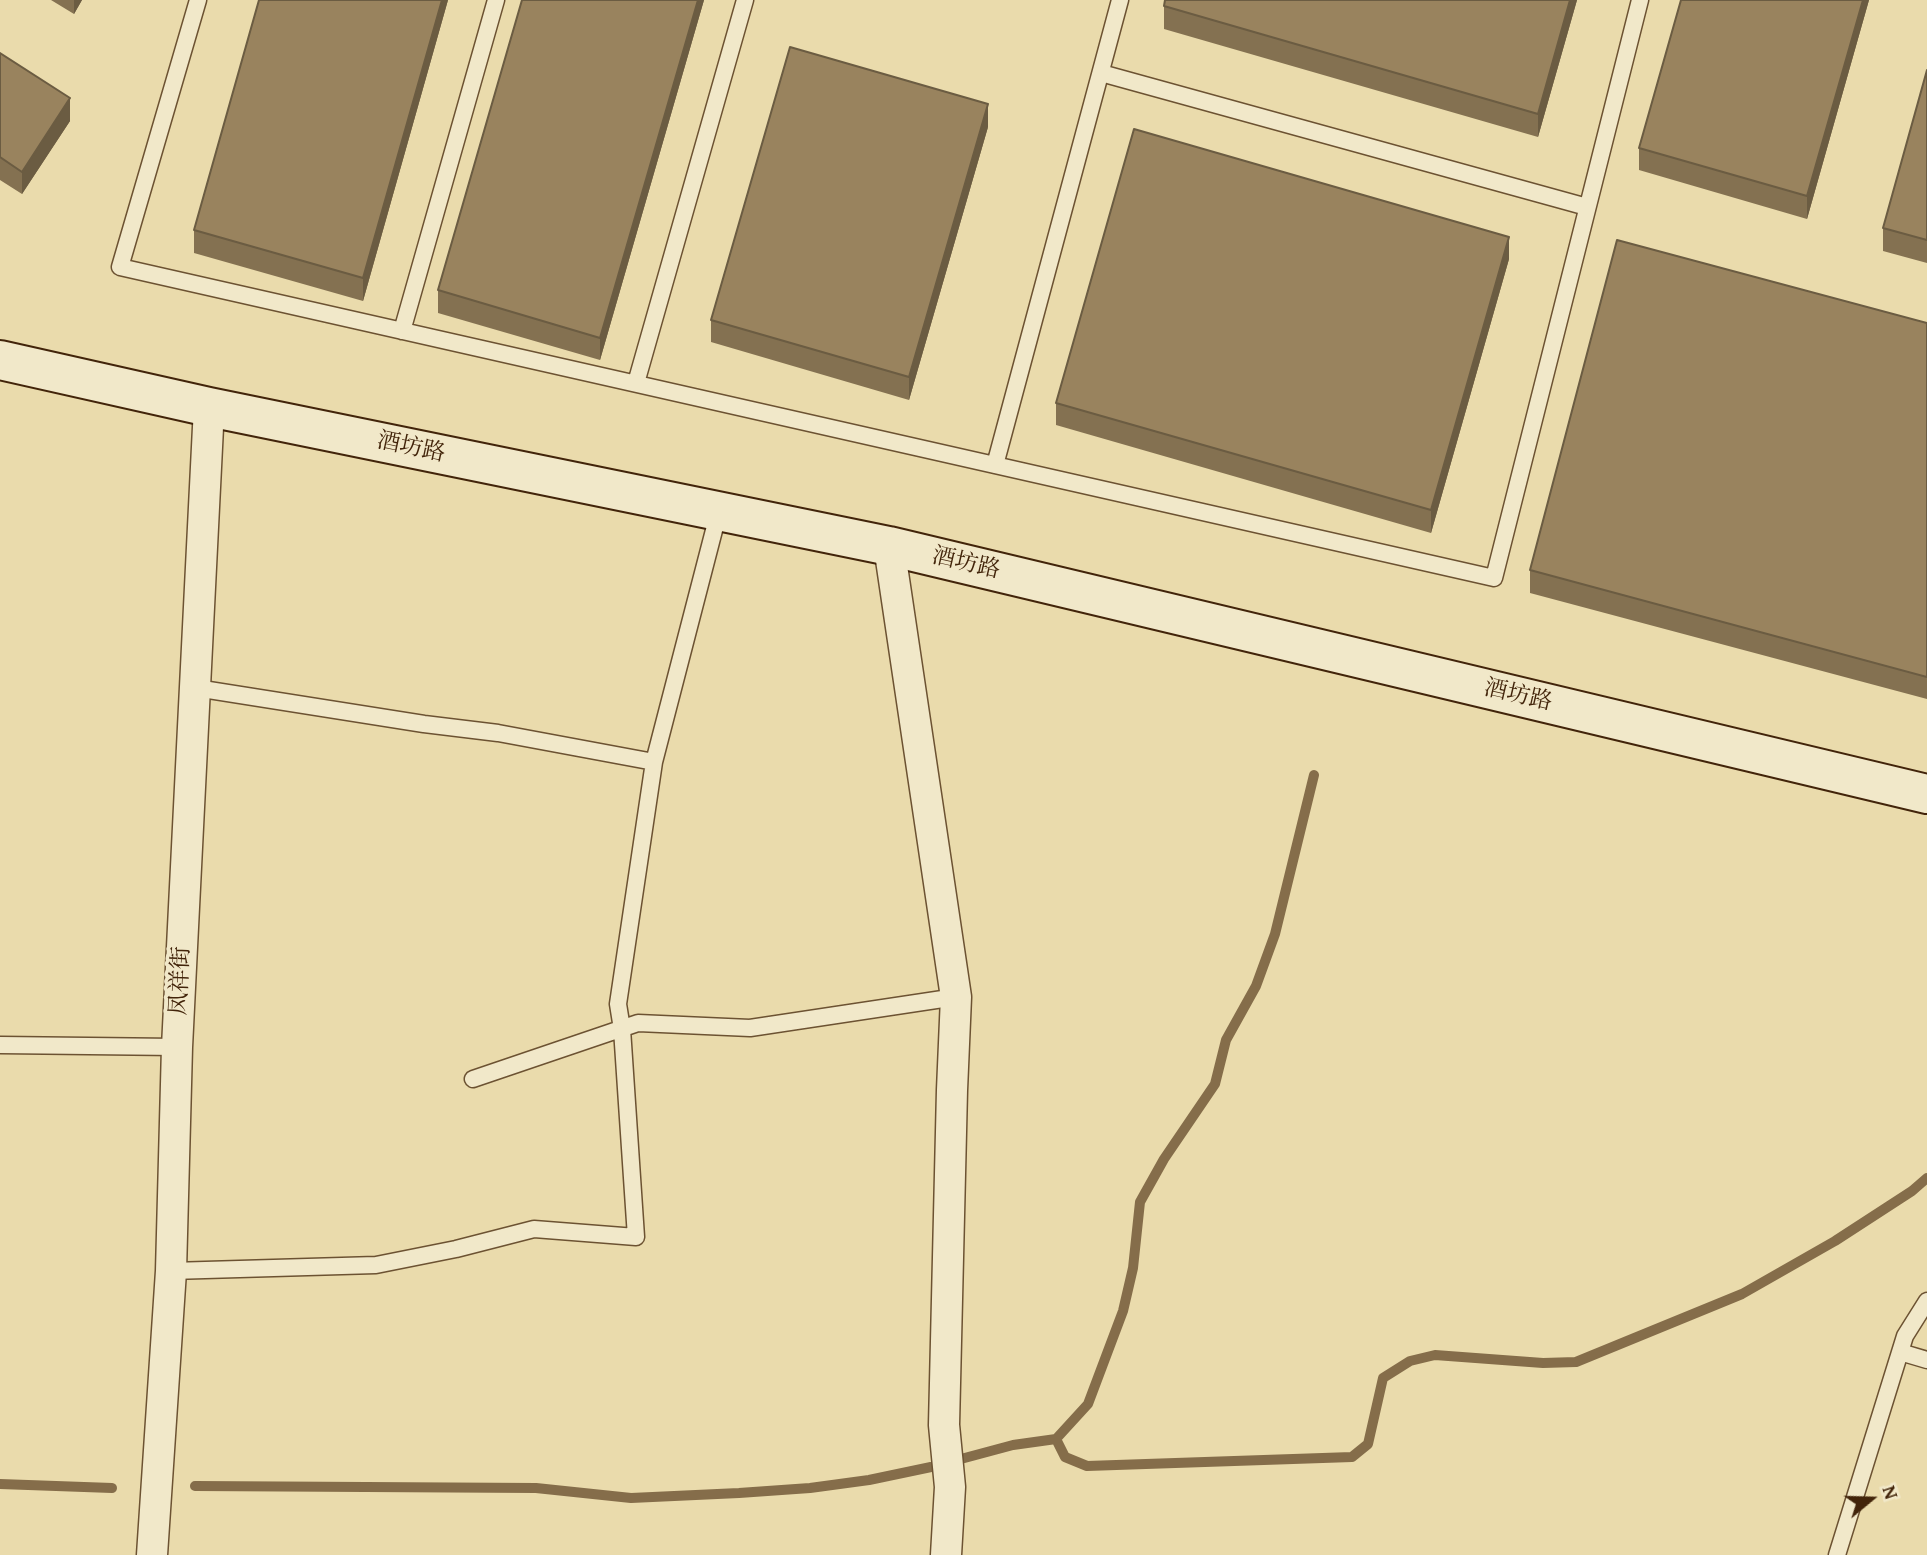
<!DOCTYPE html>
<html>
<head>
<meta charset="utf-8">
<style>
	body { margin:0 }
	#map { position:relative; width:1927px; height:1555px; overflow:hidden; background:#eadbac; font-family:"Gentium Book Plus",serif }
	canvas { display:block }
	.north { position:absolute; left:1836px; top:1464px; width:70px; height:70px; -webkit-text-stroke:5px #f1e8c9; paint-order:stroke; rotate:71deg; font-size:19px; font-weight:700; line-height:28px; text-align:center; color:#42240a }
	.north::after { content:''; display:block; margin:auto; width:24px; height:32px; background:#42240a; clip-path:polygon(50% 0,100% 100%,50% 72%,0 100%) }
</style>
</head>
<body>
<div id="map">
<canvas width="1927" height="1555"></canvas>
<div class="north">N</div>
</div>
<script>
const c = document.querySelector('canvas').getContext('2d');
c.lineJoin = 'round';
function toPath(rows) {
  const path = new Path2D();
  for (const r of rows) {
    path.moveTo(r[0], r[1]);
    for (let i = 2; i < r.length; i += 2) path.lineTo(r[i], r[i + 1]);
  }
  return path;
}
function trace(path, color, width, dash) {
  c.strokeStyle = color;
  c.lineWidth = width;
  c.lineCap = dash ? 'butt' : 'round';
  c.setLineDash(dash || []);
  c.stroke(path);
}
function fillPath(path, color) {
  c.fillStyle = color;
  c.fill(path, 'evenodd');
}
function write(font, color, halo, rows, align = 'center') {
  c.font = font + ' "Gentium Book Plus","Noto Serif SC",serif';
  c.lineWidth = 7;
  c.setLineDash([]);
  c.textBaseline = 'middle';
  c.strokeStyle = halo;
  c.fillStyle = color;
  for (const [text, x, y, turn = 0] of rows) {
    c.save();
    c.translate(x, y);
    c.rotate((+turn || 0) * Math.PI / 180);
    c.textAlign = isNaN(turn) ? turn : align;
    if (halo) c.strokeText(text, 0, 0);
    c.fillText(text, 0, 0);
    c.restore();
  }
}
trace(toPath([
	[1056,1439,1065,1457,1087,1466,1352,1457,1368,1444,1383,1378,1410,1361,1435,1355,1543,1363,1576,1362,1742,1294,1835,1241,1912,1191,1927,1178],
	[0,1484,112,1488],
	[195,1486,536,1488,631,1498,739,1493,810,1488,869,1480,931,1467,1013,1445,1056,1439,1088,1404,1123,1311,1133,1268,1140,1202,1164,1159,1215,1084,1226,1040,1256,986,1275,934,1314,775]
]), '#856d4a', 10);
const lane = toPath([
	[198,0,120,267,1494,578,1640,0],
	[1101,73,1587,207],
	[402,331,496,0],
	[636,383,745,0],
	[995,465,1120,0],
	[196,688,424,724,498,733,654,762],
	[0,1045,177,1047],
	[473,1079,638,1023,750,1028,956,997],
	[171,1271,376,1265,456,1249,534,1229,636,1237,622,1029,618,1004,654,762,719,511],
	[1900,1352,1927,1360],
	[1837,1555,1905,1336,1927,1301]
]);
const street = toPath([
	[889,546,956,997,952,1090,944,1425,950,1487,946,1555],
	[152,1555,171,1271,177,1047,209,407]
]);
const secondary = toPath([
	[0,360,209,407,889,546,1927,794]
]);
trace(lane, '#6c5232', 19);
trace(street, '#6c5232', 33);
trace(secondary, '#42240a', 42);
trace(lane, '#f1e8c9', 16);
trace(street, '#f1e8c9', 30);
trace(secondary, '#f1e8c9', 38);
fillPath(toPath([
	[51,0,82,0,74,14],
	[259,0,448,0,363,301,194,253,194,230],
	[522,0,704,0,600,360,438,313,438,290],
	[1577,0,1538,137,1164,29,1164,6],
	[1681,0,1869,0,1807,219,1639,170,1639,148],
	[0,53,70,121,22,194,0,180],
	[1927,70,1927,263,1883,251,1883,228],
	[988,127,909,400,711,342,711,320],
	[1509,259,1431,533,1056,425,1056,403],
	[1927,323,1927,699,1530,593,1530,570]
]), '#847151');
fillPath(toPath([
	[74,0,82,0,74,14],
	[442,0,448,0,363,301,363,278],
	[698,0,704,0,600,360,600,338],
	[1570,0,1577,0,1538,137,1538,114],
	[1863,0,1869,0,1807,219,1807,196],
	[70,98,70,121,22,194,22,172],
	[988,104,988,127,909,400,909,377],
	[1509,237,1509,259,1431,533,1431,510]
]), '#6b5c42');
const building = toPath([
	[259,0,442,0,363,278,194,230,259,0],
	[522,0,698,0,600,338,438,290,522,0],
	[1165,0,1570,0,1538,114,1164,6,1165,0],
	[1681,0,1863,0,1807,196,1639,148,1681,0],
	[790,47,988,104,909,377,711,320,790,47],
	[0,53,70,98,22,172,0,157,0,53],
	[1927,70,1927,240,1883,228,1927,70],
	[1134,129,1509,237,1431,510,1056,403,1134,129],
	[1617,240,1927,323,1927,677,1530,570,1617,240]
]);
fillPath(building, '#99835e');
trace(building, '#6b5c42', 2);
write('23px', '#42240a', '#f1e8c9', [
	["酒坊路",411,448,12],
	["酒坊路",966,564,13],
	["酒坊路",1518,696,13],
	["凤祥街",181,981,-87]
]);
</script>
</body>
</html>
